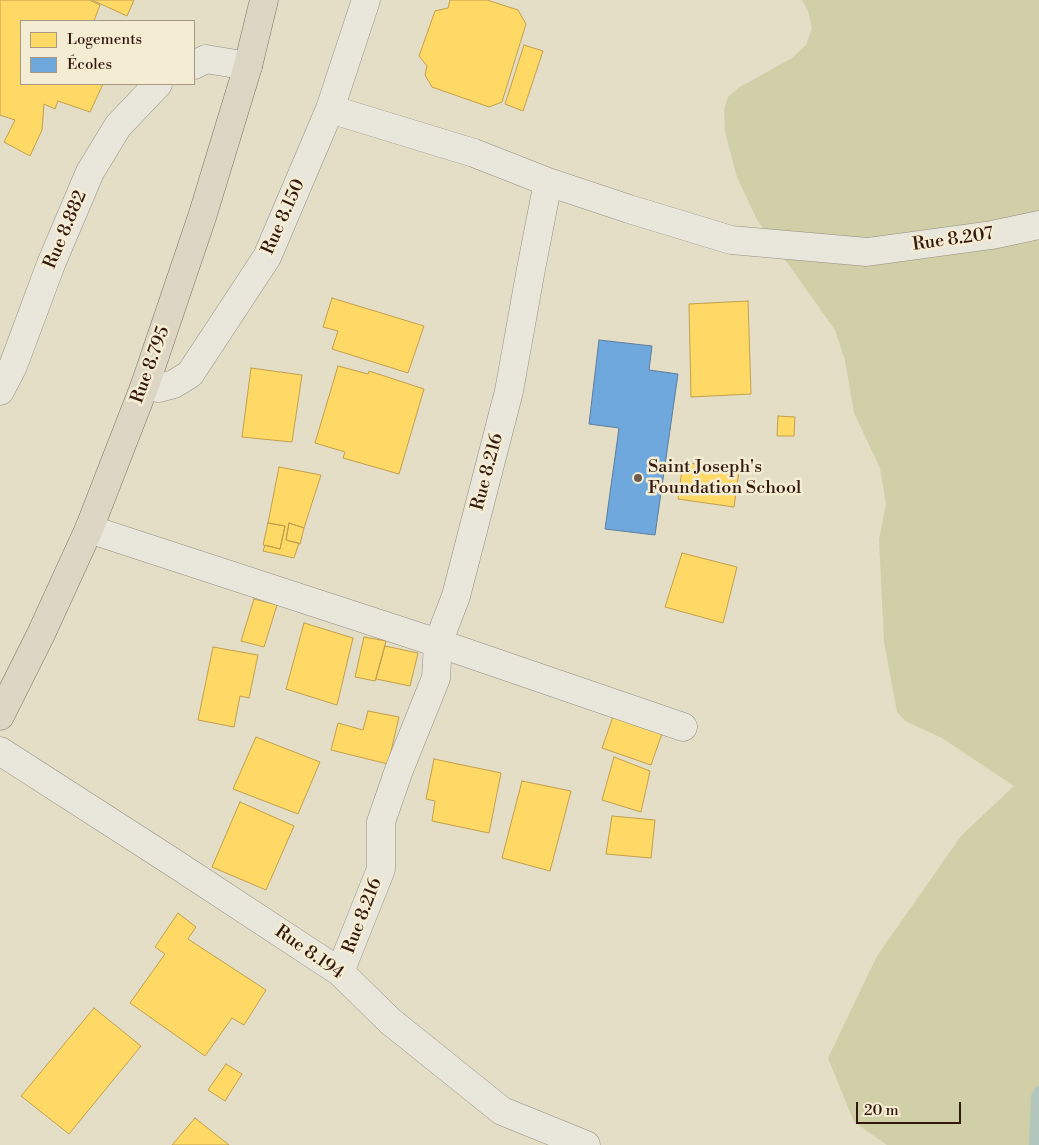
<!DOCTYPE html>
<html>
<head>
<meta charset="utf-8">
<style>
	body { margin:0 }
	#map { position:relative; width:1039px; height:1145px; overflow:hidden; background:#e4dec7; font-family:"Libre Bodoni",serif }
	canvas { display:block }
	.legend { position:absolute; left:20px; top:20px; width:175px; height:65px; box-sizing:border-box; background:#f5edd3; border:1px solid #a79884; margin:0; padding:6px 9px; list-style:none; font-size:15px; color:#33180e }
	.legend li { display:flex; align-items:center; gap:10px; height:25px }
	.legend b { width:25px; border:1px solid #a79884 }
	.scale { position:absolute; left:856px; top:1102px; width:105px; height:22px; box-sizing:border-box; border:2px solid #33180e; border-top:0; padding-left:6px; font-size:15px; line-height:18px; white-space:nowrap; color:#33180e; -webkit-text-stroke:4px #f5edd3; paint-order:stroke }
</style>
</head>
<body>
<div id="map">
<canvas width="1039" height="1145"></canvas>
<ul class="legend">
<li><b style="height:14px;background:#ffd966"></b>Logements</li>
<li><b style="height:14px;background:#6fa8dc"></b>Écoles</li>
</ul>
<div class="scale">20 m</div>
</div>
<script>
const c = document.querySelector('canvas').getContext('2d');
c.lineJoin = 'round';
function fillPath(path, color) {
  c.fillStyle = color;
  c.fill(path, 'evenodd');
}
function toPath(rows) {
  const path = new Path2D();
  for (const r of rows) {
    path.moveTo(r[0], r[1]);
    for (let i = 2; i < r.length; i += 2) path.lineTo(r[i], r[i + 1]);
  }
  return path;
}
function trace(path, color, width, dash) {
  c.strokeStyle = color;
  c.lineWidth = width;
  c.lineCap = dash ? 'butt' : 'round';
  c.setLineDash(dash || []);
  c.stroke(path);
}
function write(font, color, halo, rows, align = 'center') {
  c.font = font + ' "Libre Bodoni",serif';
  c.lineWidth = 5;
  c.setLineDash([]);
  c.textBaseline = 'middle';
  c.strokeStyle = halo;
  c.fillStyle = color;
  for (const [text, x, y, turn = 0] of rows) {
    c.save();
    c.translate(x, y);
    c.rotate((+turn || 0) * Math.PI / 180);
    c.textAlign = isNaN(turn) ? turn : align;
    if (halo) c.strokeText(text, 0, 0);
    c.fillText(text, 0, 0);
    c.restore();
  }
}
fillPath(toPath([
	[802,0,1039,0,1039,1145,887,1145,854,1122,828,1058,877,956,961,836,1014,786,942,738,905,721,897,712,884,642,879,539,886,504,880,468,854,413,845,360,835,330,757,220,737,177,725,132,724,109,728,97,740,87,792,58,806,45,812,28,808,11]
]), '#d0cfa7');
const homes = toPath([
	[0,0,89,0,100,5,94,21,21,21,21,84,103,84,90,112,58,101,55,109,44,104,42,130,30,156,4,142,15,120,0,115,0,0],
	[92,0,134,0,127,16,92,0],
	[450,0,487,0,518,10,526,24,502,102,489,107,432,87,425,75,427,66,419,56,435,11,448,8,450,0],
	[524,45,543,51,523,111,505,104,524,45],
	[332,298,424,326,408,373,332,349,338,331,323,327,332,298],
	[748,301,751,394,691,397,689,304,748,301],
	[338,366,368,374,369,371,424,389,399,474,343,458,345,452,315,443,338,366],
	[251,368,302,375,292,442,242,437,251,368],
	[778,416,795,417,794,436,777,436,778,416],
	[683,462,739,471,734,507,678,499,683,462],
	[279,467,321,475,304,528,289,523,286,540,299,543,294,558,263,551,265,545,280,549,285,526,268,523,279,467],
	[268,523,285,526,280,549,263,545,268,523],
	[289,523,304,528,300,544,286,540,289,523],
	[682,553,737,567,723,623,665,607,682,553],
	[254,599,277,605,264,647,241,641,254,599],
	[304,623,353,638,337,705,286,689,304,623],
	[364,637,386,641,375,681,355,677,364,637],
	[385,646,418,653,410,686,376,679,385,646],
	[213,647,258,655,249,698,240,696,234,727,198,720,213,647],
	[368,711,399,717,388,764,331,750,338,723,363,730,368,711],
	[615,711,664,728,651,765,602,748,615,711],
	[256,737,320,762,298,814,233,789,256,737],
	[614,757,650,771,641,812,602,800,614,757],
	[434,759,501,773,489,833,432,821,435,801,426,799,434,759],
	[522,781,571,791,550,871,502,858,522,781],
	[240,802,294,826,266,890,212,867,240,802],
	[612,816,655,820,651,858,606,854,612,816],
	[178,913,196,927,188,939,266,990,244,1025,232,1018,205,1056,130,1003,165,954,155,947,178,913],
	[94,1008,141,1046,69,1134,21,1096,94,1008],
	[226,1064,242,1074,225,1101,208,1090,226,1064],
	[195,1118,229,1145,172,1145,195,1118]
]);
fillPath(homes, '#ffd966');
trace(homes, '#c29f4c', 1);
const schools = toPath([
	[599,340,652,346,649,370,678,374,655,535,605,529,619,428,589,424,599,340]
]);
fillPath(schools, '#6fa8dc');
trace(schools, '#5d7d9e', 1);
trace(toPath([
	[1034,1145,1036,1097,1039,1091]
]), '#b2c6bd', 10);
const street = toPath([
	[194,65,206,59,248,66],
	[330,109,474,153,548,182,531,269,509,391,456,596,438,643,436,678,399,770,381,822,381,869,340,972],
	[548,182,629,209,731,240,867,252,992,235,1039,225],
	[145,385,159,388,174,384,190,374,267,257,330,109,366,0],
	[0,391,13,366,51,264,90,172,118,126,158,84],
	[89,529,438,643,683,727],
	[0,751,171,861,340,972,390,1021,502,1111,586,1145]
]);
const highway = toPath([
	[0,716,41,634,89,529,145,385,202,217,248,66,264,0]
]);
trace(street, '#958e80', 29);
trace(highway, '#7c7468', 29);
trace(street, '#e9e6db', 28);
trace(highway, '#ddd6c5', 28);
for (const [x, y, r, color] of [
	[638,478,5,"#715d4f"]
]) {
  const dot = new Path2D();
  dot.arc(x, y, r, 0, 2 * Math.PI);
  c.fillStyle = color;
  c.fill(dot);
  trace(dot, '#f5edd3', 2);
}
write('18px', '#33180e', '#f5edd3', [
	["Rue 8.150",284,217,-66],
	["Rue 8.882",66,230,-67],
	["Rue 8.207",953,240,-8],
	["Rue 8.795",151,365,-70],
	["Rue 8.216",488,472,-75],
	["Rue 8.216",363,916,-69],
	["Rue 8.194",309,953,35]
]);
write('18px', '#33180e', '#f5edd3', [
	["Saint Joseph's",648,468],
	["Foundation School",648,489]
], 'left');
</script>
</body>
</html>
